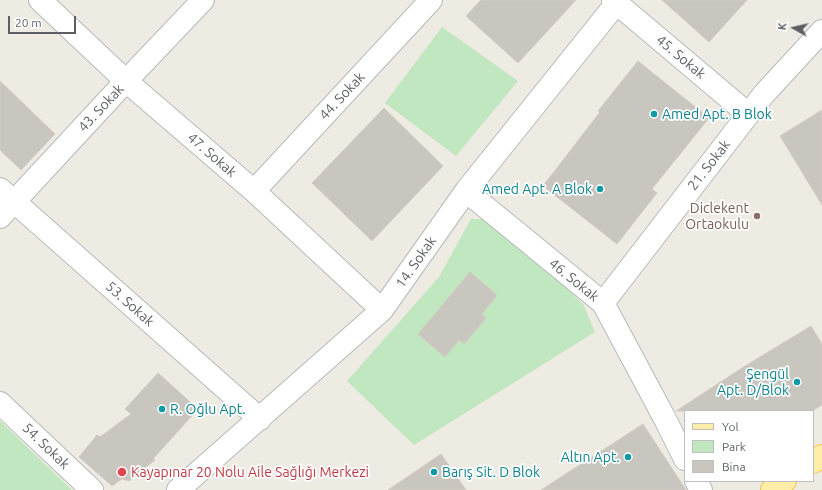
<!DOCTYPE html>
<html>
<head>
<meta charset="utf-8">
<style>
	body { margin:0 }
	#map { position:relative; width:822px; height:490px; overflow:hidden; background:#eeebe3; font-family:Ubuntu,sans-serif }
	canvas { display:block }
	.legend { position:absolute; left:684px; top:410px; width:130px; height:72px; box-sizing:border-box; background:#fff; border:1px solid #bdbfc1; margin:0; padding:5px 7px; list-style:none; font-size:12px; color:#5b5f64 }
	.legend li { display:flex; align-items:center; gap:8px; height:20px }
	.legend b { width:20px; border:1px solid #bdbfc1 }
	.north { position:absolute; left:774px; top:8px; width:40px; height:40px; -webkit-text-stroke:3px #fff; paint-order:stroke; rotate:278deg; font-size:11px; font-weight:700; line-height:16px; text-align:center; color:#5b5f64 }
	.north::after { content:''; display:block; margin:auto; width:14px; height:18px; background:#5b5f64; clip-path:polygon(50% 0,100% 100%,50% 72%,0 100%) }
	.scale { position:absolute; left:8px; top:16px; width:68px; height:18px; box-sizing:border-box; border:2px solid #5b5f64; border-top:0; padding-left:5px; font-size:12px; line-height:14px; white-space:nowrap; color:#5b5f64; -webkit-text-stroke:3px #fff; paint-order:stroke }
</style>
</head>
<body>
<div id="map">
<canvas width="822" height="490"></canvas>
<ul class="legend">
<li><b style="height:5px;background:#ffeea7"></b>Yol</li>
<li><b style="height:11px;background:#c0e7bf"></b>Park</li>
<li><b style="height:11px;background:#c9c6c0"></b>Bina</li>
</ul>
<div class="north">K</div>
<div class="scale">20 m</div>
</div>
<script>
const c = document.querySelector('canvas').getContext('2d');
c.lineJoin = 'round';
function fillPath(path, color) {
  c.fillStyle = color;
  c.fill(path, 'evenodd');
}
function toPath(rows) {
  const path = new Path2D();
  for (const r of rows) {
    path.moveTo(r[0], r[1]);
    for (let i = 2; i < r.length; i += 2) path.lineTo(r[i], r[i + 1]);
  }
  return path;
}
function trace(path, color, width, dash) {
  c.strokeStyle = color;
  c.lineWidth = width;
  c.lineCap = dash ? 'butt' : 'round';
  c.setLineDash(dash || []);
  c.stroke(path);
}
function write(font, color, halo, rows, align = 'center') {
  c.font = font + ' Ubuntu,sans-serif';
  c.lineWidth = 3.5;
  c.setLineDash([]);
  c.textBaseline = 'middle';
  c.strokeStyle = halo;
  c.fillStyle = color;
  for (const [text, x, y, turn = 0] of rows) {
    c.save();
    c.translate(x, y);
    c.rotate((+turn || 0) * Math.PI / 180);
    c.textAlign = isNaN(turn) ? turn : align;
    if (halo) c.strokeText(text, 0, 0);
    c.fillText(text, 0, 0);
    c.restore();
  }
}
fillPath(toPath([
	[442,27,518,81,456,156,385,103],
	[471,219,488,219,562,284,583,304,595,332,414,445,347,381,439,277],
	[0,421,72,490,0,490]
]), '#c0e7bf');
const building = toPath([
	[481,0,576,0,518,63,466,16,481,0],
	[662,0,747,0,709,42,662,0],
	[638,61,709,118,652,189,657,193,617,244,543,186,600,112,598,111,638,61],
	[0,81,55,134,21,170,0,150,0,81],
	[384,108,443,166,372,241,312,183,384,108],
	[822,110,822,205,780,136,822,110],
	[470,272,497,295,482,314,486,318,464,344,459,340,445,357,418,334,470,272],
	[811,326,822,344,822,405,812,411,676,411,745,366,811,326],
	[158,373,198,409,153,459,155,460,129,481,122,479,112,486,79,457,97,435,100,437,131,414,125,409,158,373],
	[643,424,686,490,541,490,643,424],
	[441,454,466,490,388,490,441,454]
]);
fillPath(building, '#c9c6c0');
trace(building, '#d3cdc1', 1);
const minor = toPath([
	[40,0,126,81,254,191,382,310],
	[613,0,748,114],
	[0,189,260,419],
	[254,191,431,0],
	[466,191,603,303,665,419,685,459],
	[0,217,126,81,203,0],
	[603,303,764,94,822,31],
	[0,403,92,490],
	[696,481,701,490],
	[178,490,382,310,466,191,619,0]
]);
const major = toPath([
	[813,462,822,456],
	[772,490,785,481]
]);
trace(minor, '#b6b9be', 24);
trace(major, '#f5c355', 24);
trace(minor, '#fff', 22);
trace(major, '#ffeea7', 22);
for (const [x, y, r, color] of [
	[654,114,4,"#0f9aa8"],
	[600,189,4,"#0f9aa8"],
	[757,216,4,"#8d6e63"],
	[797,382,4,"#0f9aa8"],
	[162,409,4,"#0f9aa8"],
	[628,457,4,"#0f9aa8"],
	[122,472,5,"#e0444e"],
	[434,472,4,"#0f9aa8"]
]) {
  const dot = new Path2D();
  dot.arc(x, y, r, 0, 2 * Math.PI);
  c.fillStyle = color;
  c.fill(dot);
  trace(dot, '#fff', 1.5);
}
write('14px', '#5b5f64', '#fff', [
	["45. Sokak",681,57,40],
	["44. Sokak",342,96,-47],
	["43. Sokak",101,108,-47],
	["47. Sokak",212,155,41],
	["21. Sokak",709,165,-52],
	["14. Sokak",416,262,-55],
	["46. Sokak",574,280,39],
	["53. Sokak",130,304,42],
	["54. Sokak",46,446,44]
]);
write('14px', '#0d838f', '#fff', [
	["Amed Apt. B Blok",662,114],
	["Amed Apt. A Blok",592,189,"right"],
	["Şengül",789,374,"right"],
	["Apt. D/Blok",789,390,"right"],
	["R. Oğlu Apt.",170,409],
	["Altın Apt.",620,457,"right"],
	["Barış Sit. D Blok",442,472]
], 'left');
write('14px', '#785e54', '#fff', [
	["Diclekent",749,208],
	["Ortaokulu",749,224]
], 'right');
write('14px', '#be3a42', '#fff', [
	["Kayapınar 20 Nolu Aile Sağlığı Merkezi",131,472]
], 'left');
</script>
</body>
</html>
